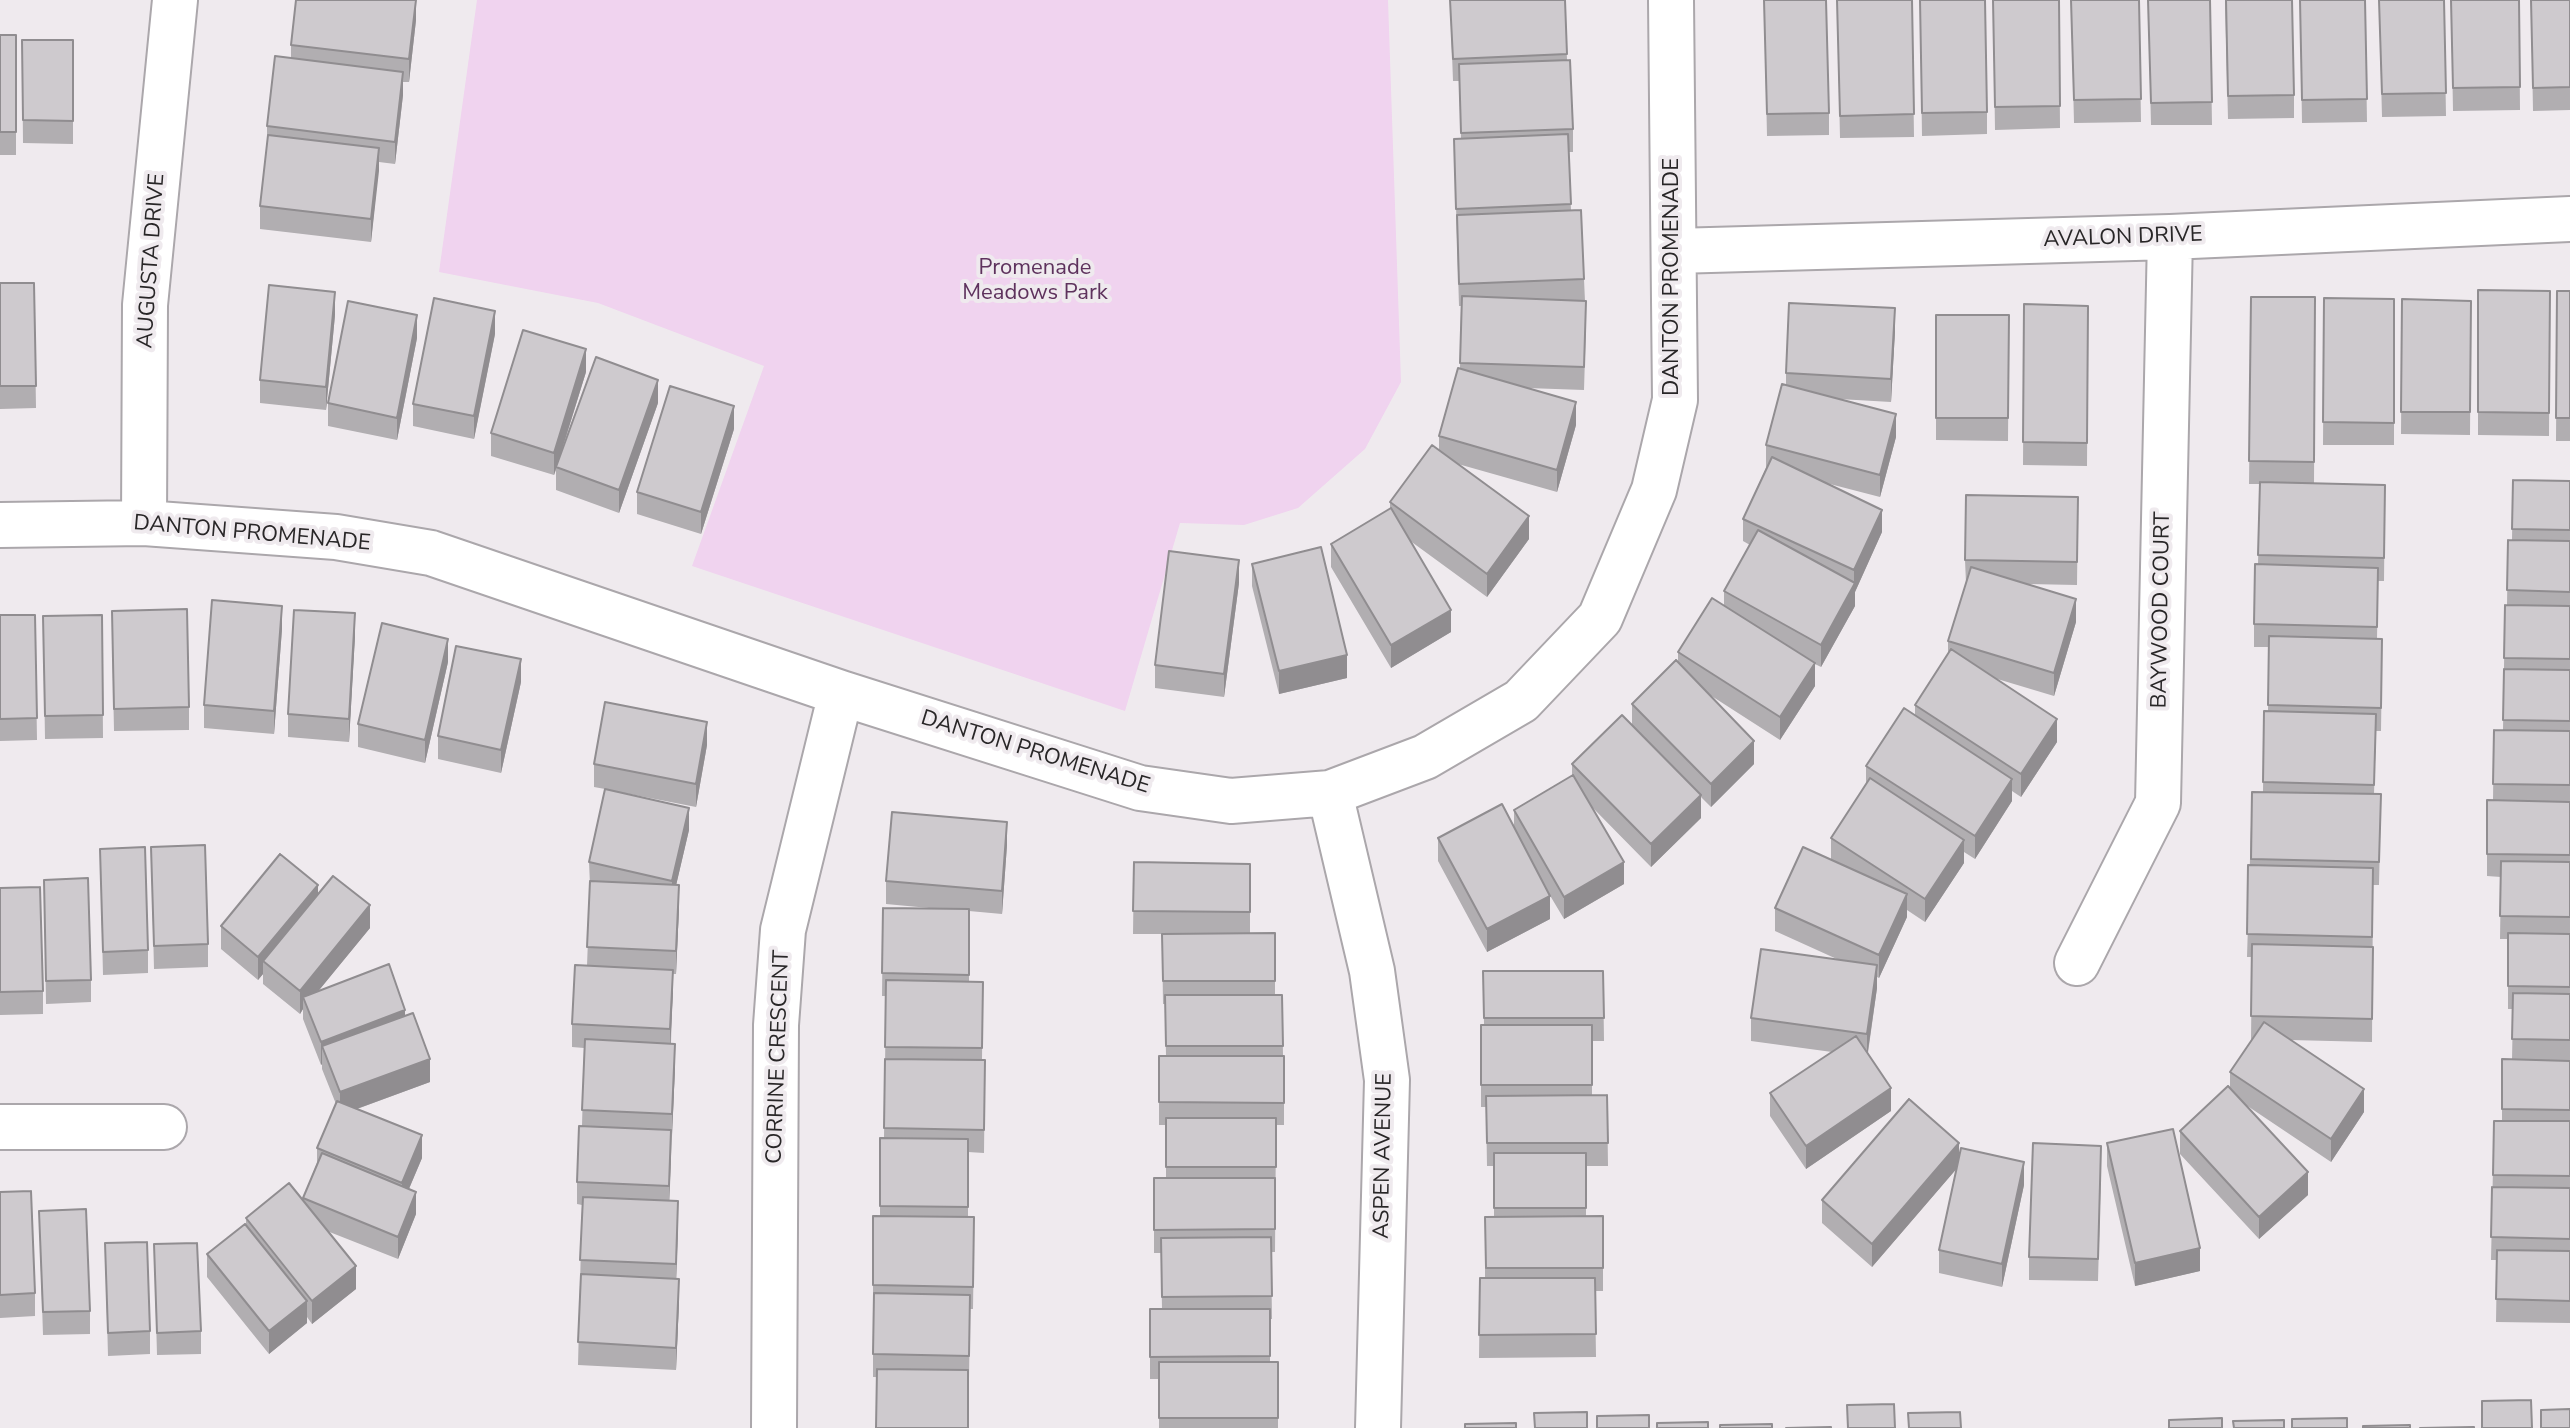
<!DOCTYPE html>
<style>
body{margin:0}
canvas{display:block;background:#efeaee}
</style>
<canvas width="2570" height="1428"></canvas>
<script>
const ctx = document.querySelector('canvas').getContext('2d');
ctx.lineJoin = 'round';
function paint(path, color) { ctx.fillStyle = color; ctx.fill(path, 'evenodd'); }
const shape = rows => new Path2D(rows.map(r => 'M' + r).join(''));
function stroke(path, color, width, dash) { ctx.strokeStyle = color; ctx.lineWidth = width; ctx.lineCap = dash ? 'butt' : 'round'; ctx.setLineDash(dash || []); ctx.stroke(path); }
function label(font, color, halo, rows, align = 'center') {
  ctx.font = font + ' "Nunito Sans",sans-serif'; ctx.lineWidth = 8; ctx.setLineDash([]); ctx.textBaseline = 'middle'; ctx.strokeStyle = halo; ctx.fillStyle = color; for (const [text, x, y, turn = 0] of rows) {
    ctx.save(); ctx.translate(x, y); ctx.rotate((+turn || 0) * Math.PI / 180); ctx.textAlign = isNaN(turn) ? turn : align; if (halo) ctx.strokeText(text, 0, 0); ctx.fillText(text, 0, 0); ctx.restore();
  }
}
paint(shape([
 [477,0,1388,0,1401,382,1365,449,1298,508,1244,525,1180,523,1125,711,692,566,764,366,598,303,439,272]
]), '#f0d3ef');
const minor = shape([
 [1675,251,2170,237,2570,219],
 [144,523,145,305,175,0],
 [0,525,144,523,336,537,431,553,841,693,1140,788,1231,801,1330,793,1425,757,1521,701,1600,618,1654,490,1675,400,1671,0],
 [1330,793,1372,971,1387,1080,1378,1428],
 [2077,963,2158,803,2170,237],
 [0,1127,164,1127],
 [774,1428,776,1025,783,930,841,693]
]);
stroke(minor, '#aba7ab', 48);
stroke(minor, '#fff', 44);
paint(shape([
 [1450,0,1565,0,1567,60,1573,129,1573,152,1569,152,1571,211,1584,279,1586,324,1584,390,1527,388,1576,425,1557,492,1458,464,1529,539,1487,597,1409,540,1451,632,1391,668,1331,567,1331,544,1390,509,1390,502,1439,450,1439,436,1460,369,1461,306,1459,306,1454,139,1461,138,1459,81,1453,81],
 [1764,0,1829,113,1829,135,1767,136],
 [1837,0,1912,0,1914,137,1840,138],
 [1920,0,1987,112,1987,134,1922,136],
 [1993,0,2059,0,2060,128,1995,130],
 [2071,0,2139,0,2141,122,2074,123],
 [2148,0,2210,0,2212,125,2151,125],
 [2225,0,2294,95,2294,118,2228,119],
 [2300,0,2365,0,2367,122,2302,123],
 [2379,0,2444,0,2446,116,2382,117],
 [2451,0,2519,0,2520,110,2453,111],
 [2531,0,2570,0,2570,110,2533,111],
 [416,20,409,82,403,82,403,95,395,164,379,162,371,242,260,229,260,206,267,147,267,126,291,58,291,45],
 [0,35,16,35,16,155,0,155],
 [22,40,73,40,73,144,23,143],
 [0,283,34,283,36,408,0,409],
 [2478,290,2550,291,2549,436,2478,435],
 [2557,291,2570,291,2570,441,2556,441],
 [2251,297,2315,297,2314,483,2385,485,2384,581,2378,581,2377,639,2382,662,2381,731,2376,731,2374,794,2381,794,2379,885,2373,885,2372,1042,2290,1040,2364,1112,2331,1162,2246,1105,2308,1195,2259,1239,2180,1154,2180,1131,2230,1089,2230,1072,2253,1039,2251,1039,2252,957,2247,957,2252,792,2263,792,2264,711,2268,711,2269,647,2254,647,2254,624,2258,564,2260,484,2249,484],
 [2324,298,2394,299,2394,445,2323,445],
 [2402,299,2471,301,2470,435,2401,434],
 [2024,304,2088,306,2087,466,2023,465],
 [335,315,326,410,260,403,260,380],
 [1936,315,2009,315,2008,441,1936,440],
 [1895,331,1891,402,1839,399,1896,437,1880,497,1826,483,1882,532,1855,592,1855,606,1821,667,1815,664,1815,686,1780,740,1710,695,1754,764,1711,807,1701,797,1701,818,1651,867,1591,806,1624,884,1564,919,1542,882,1550,919,1487,952,1438,861,1438,838,1514,828,1514,810,1572,776,1572,764,1632,725,1632,704,1678,662,1678,652,1724,606,1724,591,1750,545,1743,541,1743,519,1766,468,1766,445,1786,385,1786,373],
 [495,334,474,439,413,426,413,404],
 [417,338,397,440,328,426,328,403],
 [586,372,562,450,658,403,619,513,556,490,556,470,554,475,491,456,491,433],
 [734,429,701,534,637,514,637,492],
 [2513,480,2570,481,2570,1323,2496,1322,2497,1260,2491,1260,2494,1121,2502,1121,2502,1059,2512,1060,2513,1009,2508,1009,2508,939,2500,939,2501,877,2487,876,2487,800,2493,800,2494,730,2503,730,2505,605,2507,605,2508,540,2512,540],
 [2078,497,2077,585,2028,584,2076,622,2054,696,1994,678,2057,742,2021,797,2012,791,2012,801,1975,859,1964,852,1964,863,1925,922,1907,910,1907,917,1879,978,1877,977,1877,988,1868,1053,1891,1111,1806,1169,1770,1116,1770,1093,1832,1052,1751,1041,1751,1018,1839,960,1775,931,1775,908,1831,860,1831,838,1866,784,1866,766,1915,715,1915,705,1948,654,1948,641,1966,583,1965,560],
 [1252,564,1347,678,1279,694,1252,586],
 [1239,583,1224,697,1155,688,1155,665],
 [0,615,35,615,37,740,0,741],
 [102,615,103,738,45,739,43,616],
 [282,629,274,734,204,728,204,705],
 [112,633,189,707,189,730,114,731],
 [355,636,349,742,288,737,288,714],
 [448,662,425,763,358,747,358,724],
 [521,682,501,773,438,759,438,736],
 [707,745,696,807,609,790,689,830,676,885,679,908,676,974,673,974,671,1043,675,1066,669,1201,678,1224,676,1278,679,1301,676,1370,578,1365,582,1205,577,1204,577,1182,582,1126,584,1048,572,1047,572,1024,587,966,590,885,589,862,605,789,594,787,594,764],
 [1007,845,1002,914,969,911,969,982,983,982,982,1060,985,1060,984,1153,968,1152,968,1217,974,1240,973,1309,970,1309,969,1379,873,1377,873,1216,880,1216,880,1138,884,1138,886,996,882,996,883,908,940,909,886,904,886,881],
 [151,847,208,944,208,967,154,969],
 [100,849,148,950,148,973,103,975],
 [1134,862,1250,864,1250,933,1275,933,1275,995,1282,995,1283,1056,1284,1056,1284,1125,1276,1125,1275,1252,1271,1252,1272,1319,1270,1319,1270,1362,1278,1362,1278,1428,1159,1428,1159,1379,1150,1379,1150,1309,1162,1309,1161,1253,1154,1253,1154,1178,1166,1178,1166,1125,1159,1125,1159,1056,1166,1056,1165,1004,1163,1004,1162,934,1133,934],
 [44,880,91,980,91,1002,46,1004],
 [0,888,43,991,43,1014,0,1015],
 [318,895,370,928,318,991,405,1015,430,1082,357,1109,422,1158,409,1189,416,1214,398,1259,327,1231,356,1289,312,1324,307,1317,307,1323,269,1354,207,1277,207,1254,246,1224,246,1218,303,1201,303,1198,317,1163,317,1148,336,1104,322,1069,322,1064,321,1065,303,1019,303,1009,300,1014,263,984,263,974,258,980,221,949,221,926],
 [1483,971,1603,971,1604,1041,1592,1041,1592,1095,1607,1095,1608,1166,1586,1166,1586,1216,1603,1216,1603,1291,1595,1291,1596,1357,1479,1358,1480,1278,1485,1278,1485,1217,1494,1217,1494,1166,1487,1166,1486,1107,1481,1107,1481,1025,1484,1025],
 [2107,1143,2200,1271,2135,1286,2107,1166],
 [1959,1159,2024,1185,2002,1287,1939,1273,1939,1250,1957,1168,1872,1267,1822,1223,1822,1200],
 [2101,1169,2098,1281,2029,1280,2029,1257],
 [0,1192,35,1293,35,1316,0,1318],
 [39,1211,90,1311,90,1334,43,1335],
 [105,1243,150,1331,150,1354,108,1356],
 [154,1244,201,1331,201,1354,157,1355]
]), '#b1aeb1');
paint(shape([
 [416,0,416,20,409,82,409,59],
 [403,72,403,95,395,164,395,142],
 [379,148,379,171,371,242,371,219],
 [335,292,335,315,326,410,326,387],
 [1895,308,1895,331,1891,402,1891,379],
 [495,311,495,334,474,439,474,416],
 [417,315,417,338,397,440,397,418],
 [586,349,586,372,554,475,554,453],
 [658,380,658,403,619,513,619,490],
 [1576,402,1576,425,1557,492,1557,470],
 [734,406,734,429,701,534,701,512],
 [1896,414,1896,437,1880,497,1880,475],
 [1882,510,1882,532,1855,592,1855,606,1821,667,1821,645,1854,584,1854,570],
 [1529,516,1529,539,1487,597,1487,574],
 [1239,560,1239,583,1224,697,1224,674],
 [2076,599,2076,622,2054,696,2054,673],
 [282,606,282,629,274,734,274,711],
 [1451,610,1451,632,1391,668,1391,645],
 [355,613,355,636,349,742,349,719],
 [448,639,448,662,425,763,425,740],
 [1347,655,1347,678,1279,694,1279,671],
 [521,659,521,682,501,773,501,750],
 [1815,663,1815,686,1780,740,1780,717],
 [2057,719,2057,742,2021,797,2021,774],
 [707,722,707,745,696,807,696,784],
 [1754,741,1754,764,1711,807,1711,784],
 [2012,779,2012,801,1975,859,1975,836],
 [1701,795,1701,818,1651,867,1651,844],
 [689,808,689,830,672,903,672,881],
 [1007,822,1007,845,1002,914,1002,891],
 [1964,840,1964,863,1925,922,1925,899],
 [1624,862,1624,884,1564,919,1564,897],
 [318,885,318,908,263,961,263,974,258,980,258,957],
 [679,885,679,908,676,974,676,951],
 [1907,894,1907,917,1879,978,1879,955],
 [1550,896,1550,919,1487,952,1487,929],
 [370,905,370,928,307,1005,303,997,303,1009,300,1014,300,991],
 [1877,965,1877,988,1867,1057,1867,1034],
 [673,970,673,993,670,1052,670,1029],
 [405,1010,405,1033,322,1046,322,1064,321,1065,321,1042],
 [675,1044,675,1066,672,1136,672,1114],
 [430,1059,430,1082,340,1115,340,1092],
 [1891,1088,1891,1111,1806,1169,1806,1146],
 [2364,1089,2364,1112,2331,1162,2331,1139],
 [671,1130,671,1153,669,1209,669,1186],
 [422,1135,422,1158,402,1205,402,1183],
 [1959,1143,1959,1166,1872,1267,1872,1244],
 [2024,1162,2024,1185,2002,1287,2002,1264],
 [2308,1172,2308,1195,2259,1239,2259,1217],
 [416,1192,416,1214,398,1259,398,1237],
 [678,1201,678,1224,676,1287,676,1264],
 [2200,1248,2200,1271,2135,1286,2135,1263],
 [356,1266,356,1289,312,1324,312,1301],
 [679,1279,679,1301,676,1370,676,1348],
 [307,1301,307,1323,269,1354,269,1331]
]), '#908d90');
const building = shape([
 [296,0,416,0,409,59,291,45,296,0],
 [1450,0,1565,0,1567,54,1453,59,1450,0],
 [1764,0,1826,0,1829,113,1767,114,1764,0],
 [1837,0,1912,0,1914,114,1840,116,1837,0],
 [1920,0,1985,0,1987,112,1922,113,1920,0],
 [1993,0,2059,0,2060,106,1995,107,1993,0],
 [2071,0,2139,0,2141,99,2074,100,2071,0],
 [2148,0,2210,0,2212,102,2151,103,2148,0],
 [2226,0,2292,0,2294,95,2228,96,2226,0],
 [2300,0,2365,0,2367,99,2302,100,2300,0],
 [2379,0,2444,0,2446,93,2382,94,2379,0],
 [2451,0,2519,0,2520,87,2453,88,2451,0],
 [2531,0,2570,0,2570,87,2533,88,2531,0],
 [0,35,16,35,16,132,0,132,0,35],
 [22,40,73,40,73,121,23,120,22,40],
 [275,56,403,72,395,142,267,126,275,56],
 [1570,60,1573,129,1461,133,1459,64,1570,60],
 [1568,134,1571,204,1456,209,1454,139,1568,134],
 [268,135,379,148,371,219,260,206,268,135],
 [1581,210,1584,279,1459,284,1457,215,1581,210],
 [0,283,34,283,36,386,0,386,0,283],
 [269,285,335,292,326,387,260,380,269,285],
 [2478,290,2550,291,2549,413,2478,412,2478,290],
 [2557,291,2570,291,2570,418,2556,418,2557,291],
 [1462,296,1586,301,1584,367,1460,363,1462,296],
 [2251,297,2315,297,2314,462,2249,461,2251,297],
 [434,298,495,311,474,416,413,404,434,298],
 [2324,298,2394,299,2394,423,2323,422,2324,298],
 [2402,299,2471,301,2470,412,2401,412,2402,299],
 [348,301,417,315,397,418,328,403,348,301],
 [1789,303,1895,308,1891,379,1786,373,1789,303],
 [2024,304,2088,306,2087,443,2023,442,2024,304],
 [1936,315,2009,315,2008,418,1936,418,1936,315],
 [523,330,586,349,554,453,491,433,523,330],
 [596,357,658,380,619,490,556,467,596,357],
 [1458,368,1576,402,1557,470,1439,436,1458,368],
 [1782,384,1896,414,1880,475,1766,445,1782,384],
 [670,386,734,406,701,512,637,492,670,386],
 [1432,445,1529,516,1487,574,1390,502,1432,445],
 [1772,457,1882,510,1854,570,1743,519,1772,457],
 [2513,480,2570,481,2570,530,2512,529,2513,480],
 [2260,482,2385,485,2384,558,2258,555,2260,482],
 [1966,495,2078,497,2077,562,1965,560,1966,495],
 [1391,508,1451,610,1391,645,1331,544,1391,508],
 [1758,530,1855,583,1821,645,1724,591,1758,530],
 [2508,540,2570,541,2570,592,2507,590,2508,540],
 [1321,547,1347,655,1279,671,1252,564,1321,547],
 [1169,551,1239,560,1224,674,1155,665,1169,551],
 [2255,564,2378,568,2377,627,2254,624,2255,564],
 [1971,567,2076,599,2054,673,1948,641,1971,567],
 [1712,598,1815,663,1780,717,1678,652,1712,598],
 [212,600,282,606,274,711,204,705,212,600],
 [2505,605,2570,606,2570,659,2504,658,2505,605],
 [187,609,189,707,114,709,112,611,187,609],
 [294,610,355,613,349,719,288,714,294,610],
 [0,615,35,615,37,718,0,719,0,615],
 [102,615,103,715,45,716,43,616,102,615],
 [382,623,448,639,425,740,358,724,382,623],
 [2269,636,2382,639,2381,708,2268,705,2269,636],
 [456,646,521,659,501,750,438,736,456,646],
 [1951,649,2057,719,2021,774,1915,705,1951,649],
 [1676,660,1754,741,1711,784,1632,704,1676,660],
 [2504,669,2570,670,2570,721,2503,720,2504,669],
 [605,702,707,722,696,784,594,764,605,702],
 [1904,708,2012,779,1975,836,1866,766,1904,708],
 [2264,711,2376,714,2374,785,2263,782,2264,711],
 [1622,715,1701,795,1651,844,1572,764,1622,715],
 [2494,730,2570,731,2570,785,2493,784,2494,730],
 [1573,775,1624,862,1564,897,1514,810,1573,775],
 [1870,778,1964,840,1925,899,1831,838,1870,778],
 [605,789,689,808,672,881,589,862,605,789],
 [2252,792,2381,794,2379,862,2251,859,2252,792],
 [2487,800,2570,802,2570,855,2487,854,2487,800],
 [1502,804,1550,896,1487,929,1438,838,1502,804],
 [892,812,1007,822,1002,891,886,881,892,812],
 [205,845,208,944,154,946,151,847,205,845],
 [145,847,148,950,103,952,100,849,145,847],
 [1803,847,1907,894,1879,955,1775,908,1803,847],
 [280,854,318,885,258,957,221,926,280,854],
 [2501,861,2570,862,2570,917,2500,916,2501,861],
 [1134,862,1250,864,1250,912,1133,911,1134,862],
 [2248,865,2373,868,2372,937,2247,934,2248,865],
 [333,876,370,905,300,991,263,961,333,876],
 [88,878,91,980,46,981,44,880,88,878],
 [590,881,679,885,676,951,587,947,590,881],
 [40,887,43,991,0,992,0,888,40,887],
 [883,908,969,909,969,975,882,973,883,908],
 [1275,933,1275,981,1163,981,1162,934,1275,933],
 [2508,933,2570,934,2570,987,2508,986,2508,933],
 [2252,944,2373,947,2372,1019,2251,1016,2252,944],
 [1761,949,1877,965,1867,1034,1751,1018,1761,949],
 [389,964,405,1010,321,1042,303,997,389,964],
 [575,965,673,970,670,1029,572,1024,575,965],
 [1483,971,1603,971,1604,1018,1484,1018,1483,971],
 [886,980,983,982,982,1048,885,1047,886,980],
 [2513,993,2570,994,2570,1040,2512,1039,2513,993],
 [1165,995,1282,995,1283,1046,1166,1046,1165,995],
 [413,1013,430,1059,340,1092,322,1046,413,1013],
 [2264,1022,2364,1089,2331,1139,2230,1072,2264,1022],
 [1481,1025,1592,1025,1592,1085,1481,1085,1481,1025],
 [1856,1036,1891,1088,1806,1146,1770,1093,1856,1036],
 [585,1039,675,1044,672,1114,582,1110,585,1039],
 [1159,1056,1284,1056,1284,1103,1159,1102,1159,1056],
 [885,1059,985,1060,984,1130,884,1128,885,1059],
 [2502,1059,2570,1061,2570,1110,2502,1109,2502,1059],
 [2228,1086,2308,1172,2259,1217,2180,1131,2228,1086],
 [1607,1095,1608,1143,1487,1143,1486,1096,1607,1095],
 [1909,1099,1959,1143,1872,1244,1822,1200,1909,1099],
 [337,1101,422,1135,402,1183,317,1148,337,1101],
 [1166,1118,1276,1118,1276,1167,1166,1167,1166,1118],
 [2494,1121,2570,1121,2570,1176,2493,1175,2494,1121],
 [579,1126,671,1130,669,1186,577,1182,579,1126],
 [2173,1129,2200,1248,2135,1263,2107,1143,2173,1129],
 [880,1138,968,1139,968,1207,880,1206,880,1138],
 [2033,1143,2101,1146,2098,1259,2029,1257,2033,1143],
 [1961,1148,2024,1162,2002,1264,1939,1250,1961,1148],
 [322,1153,416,1192,398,1237,303,1198,322,1153],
 [1494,1153,1586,1153,1586,1208,1494,1208,1494,1153],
 [1154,1178,1275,1178,1275,1229,1154,1230,1154,1178],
 [289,1183,356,1266,312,1301,246,1218,289,1183],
 [2492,1187,2570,1188,2570,1239,2491,1237,2492,1187],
 [31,1191,35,1293,0,1295,0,1192,31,1191],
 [583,1197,678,1201,676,1264,580,1260,583,1197],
 [86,1209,90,1311,43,1312,39,1211,86,1209],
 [873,1216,974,1217,973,1287,873,1285,873,1216],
 [1603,1216,1603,1268,1486,1268,1485,1217,1603,1216],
 [245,1224,307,1301,269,1331,207,1254,245,1224],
 [1271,1237,1272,1296,1162,1297,1161,1238,1271,1237],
 [147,1242,150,1331,108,1333,105,1243,147,1242],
 [197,1243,201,1331,157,1333,154,1244,197,1243],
 [2497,1250,2570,1251,2570,1301,2496,1299,2497,1250],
 [581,1274,679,1279,676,1348,578,1342,581,1274],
 [1480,1278,1595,1278,1596,1334,1479,1335,1480,1278],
 [874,1293,970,1295,969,1356,873,1354,874,1293],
 [1150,1309,1270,1309,1270,1356,1150,1357,1150,1309],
 [1159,1362,1278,1362,1278,1418,1159,1418,1159,1362],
 [877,1369,968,1370,968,1428,876,1428,877,1369],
 [2531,1400,2532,1428,2482,1428,2482,1401,2531,1400],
 [1894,1404,1895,1428,1848,1428,1847,1405,1894,1404],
 [2570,1409,2570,1428,2541,1428,2541,1410,2570,1409],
 [1587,1412,1587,1428,1535,1428,1534,1413,1587,1412],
 [1960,1412,1961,1428,1909,1428,1908,1413,1960,1412],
 [1649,1415,1649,1428,1597,1428,1597,1416,1649,1415],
 [2222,1418,2222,1428,2169,1428,2169,1420,2222,1418],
 [2347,1418,2347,1428,2292,1428,2292,1419,2347,1418],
 [2284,1420,2284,1428,2234,1428,2233,1421,2284,1420],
 [1708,1422,1708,1428,1657,1428,1657,1423,1708,1422],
 [1516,1423,1516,1428,1465,1428,1465,1424,1516,1423],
 [1772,1424,1772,1428,1720,1428,1720,1425,1772,1424],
 [2410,1425,2410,1428,2363,1428,2363,1426,2410,1425],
 [1831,1427,1831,1428,1786,1428,1831,1427],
 [2474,1427,2474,1428,2420,1428,2474,1427]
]);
paint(building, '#cecace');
stroke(building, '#908d90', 2);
label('22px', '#282627', '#efeaee', [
 ["AVALON DRIVE",2123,238,-2],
 ["AUGUSTA DRIVE",152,261,-86],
 ["DANTON PROMENADE",1673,277,-90],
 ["DANTON PROMENADE",252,534,5],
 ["BAYWOOD COURT",2162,610,-89],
 ["DANTON PROMENADE",1035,753,17],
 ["CORRINE CRESCENT",779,1057,-88],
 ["ASPEN AVENUE",1384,1156,-89]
]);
label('22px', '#5e325d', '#efeaee', [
 ["Promenade",1035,269],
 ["Meadows Park",1035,294]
]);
</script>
